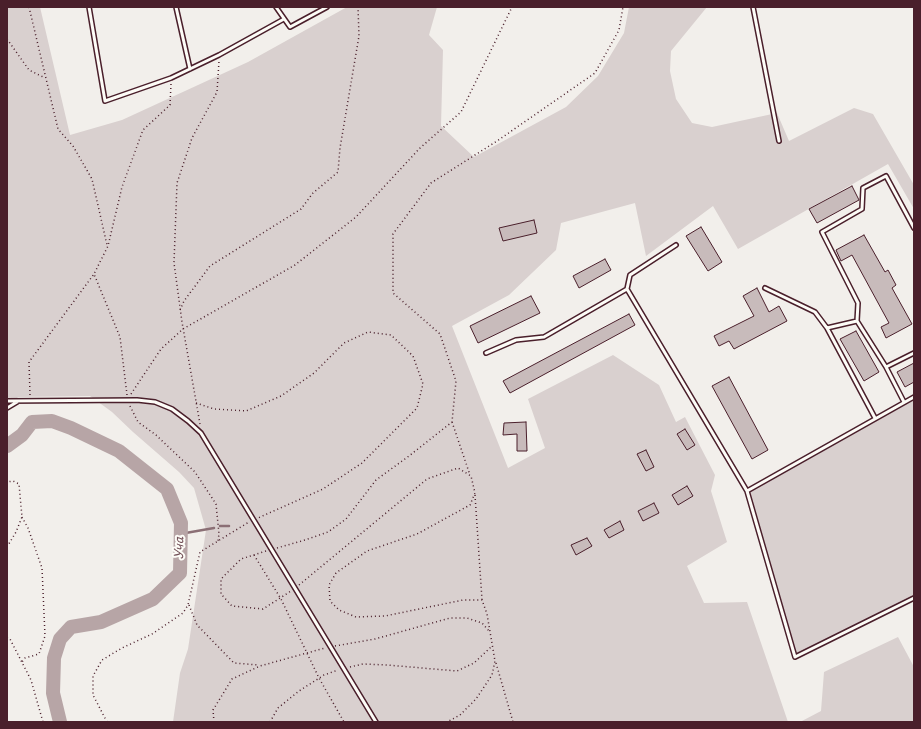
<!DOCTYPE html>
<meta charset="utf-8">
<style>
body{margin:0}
#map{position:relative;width:921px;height:729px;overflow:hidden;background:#f2efeb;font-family:"Playpen Sans",sans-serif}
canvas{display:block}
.frame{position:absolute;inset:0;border:8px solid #4a1f2b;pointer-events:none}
</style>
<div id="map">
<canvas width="921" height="729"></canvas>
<div class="frame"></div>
</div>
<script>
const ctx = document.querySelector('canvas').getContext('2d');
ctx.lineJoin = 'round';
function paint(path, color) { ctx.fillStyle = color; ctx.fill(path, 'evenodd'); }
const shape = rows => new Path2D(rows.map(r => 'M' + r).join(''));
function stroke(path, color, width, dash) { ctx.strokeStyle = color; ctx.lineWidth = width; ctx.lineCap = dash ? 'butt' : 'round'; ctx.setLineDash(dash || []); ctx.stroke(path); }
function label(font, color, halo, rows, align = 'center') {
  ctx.font = font + ' "Playpen Sans",sans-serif'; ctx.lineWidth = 4; ctx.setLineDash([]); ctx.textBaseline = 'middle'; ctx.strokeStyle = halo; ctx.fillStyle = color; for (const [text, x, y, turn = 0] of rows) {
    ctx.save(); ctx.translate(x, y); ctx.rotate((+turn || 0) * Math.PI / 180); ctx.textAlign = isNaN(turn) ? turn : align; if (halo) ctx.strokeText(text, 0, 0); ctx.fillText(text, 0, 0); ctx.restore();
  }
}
paint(shape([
 [7,7,40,7,70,135,122,120,248,62,347,7,437,7,429,35,443,50,441,126,474,157,566,107,598,76,624,33,629,7,707,7,671,51,670,71,676,99,692,123,712,127,777,113,789,141,854,108,873,114,914,185,914,209,888,164,738,249,713,206,646,256,635,203,561,223,556,250,509,295,452,326,508,468,545,448,528,399,613,355,659,385,676,422,685,417,715,475,711,491,727,542,687,566,704,603,747,602,788,722,173,722,180,673,188,649,206,530,194,488,179,472,133,432,112,412,90,396,18,397,7,410],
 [914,399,914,599,795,657,747,491],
 [898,637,914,667,914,722,800,722,821,711,824,672]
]), '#d9d0cf');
stroke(shape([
 [220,526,229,526],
 [180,534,214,528]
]), '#8b6f75', 2.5);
stroke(shape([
 [7,446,22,435,32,422,52,421,71,428,119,451,167,489,181,523,180,573,153,599,101,622,71,627,60,639,54,658,53,693,60,722]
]), '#b7a5a6', 14);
const building = shape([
 [852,186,859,200,817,223,809,209,852,186],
 [534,220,537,233,503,241,499,228,534,220],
 [701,227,722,262,708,271,686,236,701,227],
 [864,235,885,272,888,270,896,285,892,288,912,324,886,338,881,327,889,323,852,255,841,261,836,250,864,235],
 [605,259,611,270,579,288,573,276,605,259],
 [757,288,769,312,779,306,787,321,734,349,729,341,719,346,714,336,754,316,743,296,757,288],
 [531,296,540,313,478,343,470,326,531,296],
 [629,314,635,325,510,393,503,381,629,314],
 [856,331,879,372,864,381,840,339,856,331],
 [914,363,914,382,905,387,897,372,914,363],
 [729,377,768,450,752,459,712,386,729,377],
 [526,422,527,451,517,451,517,434,503,435,504,423,526,422],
 [685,429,695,445,687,450,677,434,685,429],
 [646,450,654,467,646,471,637,454,646,450],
 [687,486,693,496,678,505,672,495,687,486],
 [654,503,659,513,643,521,638,511,654,503],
 [620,521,624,530,609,538,604,530,620,521],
 [587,538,592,546,576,555,571,545,587,538]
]);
paint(building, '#c8bbbb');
stroke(building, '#4a1f2b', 1);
const service = shape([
 [89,7,105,101,171,78,219,55,284,19],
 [176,7,190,69],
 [276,7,290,27,327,7],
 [753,7,779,141],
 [765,288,815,312,827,328,857,321,858,303,822,232,862,209,863,188,886,176,914,228],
 [627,289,630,275,676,245],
 [857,321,886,367,904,402],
 [827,328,875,418],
 [486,353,516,340,544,337,627,289,747,491],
 [886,367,914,353],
 [914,397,747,491,795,657,914,598],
 [7,401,137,400,155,402,172,409,188,421,201,433,376,722],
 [7,408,17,402]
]);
stroke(service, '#4a1f2b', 6);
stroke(shape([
 [29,7,58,129,73,146,92,179,107,245],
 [7,39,29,70,45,78],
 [180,310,184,301,210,266,301,209,313,193,338,172,340,148,359,36,358,7],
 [131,394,161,349,183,329,295,265,356,217,420,148,461,112,512,7],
 [30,395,29,362,94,274],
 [127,395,120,337,94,274,108,246,122,187,143,130,170,105,171,84],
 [196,403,214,409,246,411,281,396,314,373,344,343,368,332,391,335,413,356,423,384,417,408,362,463,323,489,258,518],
 [130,406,138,422,156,435,195,472,216,504,219,534,218,541],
 [452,422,470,475],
 [200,424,182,322,174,263,177,183,192,138,217,92,219,61],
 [475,495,482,600],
 [22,517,28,528,42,568,45,636,39,654,25,658,22,662],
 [7,547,16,532,22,517,19,484,13,481,7,482,7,485],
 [277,548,305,540,328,532,346,519,376,480,409,456,452,422,456,381,440,334,393,293,393,234,431,183,497,141,595,73,619,30,623,7],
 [266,551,241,559,221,579,221,594,232,606,263,609,291,591],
 [254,555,281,599,319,678,344,722],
 [299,585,427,479,458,468,471,476,475,493,470,505,417,534,367,551,336,573,329,585,330,601,339,610,356,617,385,616,463,600,482,600,487,614,495,661,492,675,476,699,460,715,447,722],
 [189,605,197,625,234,663,258,665],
 [7,637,10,639,31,680,43,722],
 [335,646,375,639,450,618,467,618,482,623,489,631],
 [496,663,513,722],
 [350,667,363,664,387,665,457,671,474,663,492,646],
 [107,722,93,695,93,676,102,660,122,648,152,634,183,613,188,605,200,552,249,522],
 [214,722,213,710,232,679,260,666,325,648],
 [270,722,278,708,299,691,324,675,338,670],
 [319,722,325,722]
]), '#4a1f2b', 1.5, [1, 3]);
stroke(service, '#fdfcf7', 3);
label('italic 12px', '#704e56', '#fdfcf7', [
 ["Уча",180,548,-89]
]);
</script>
